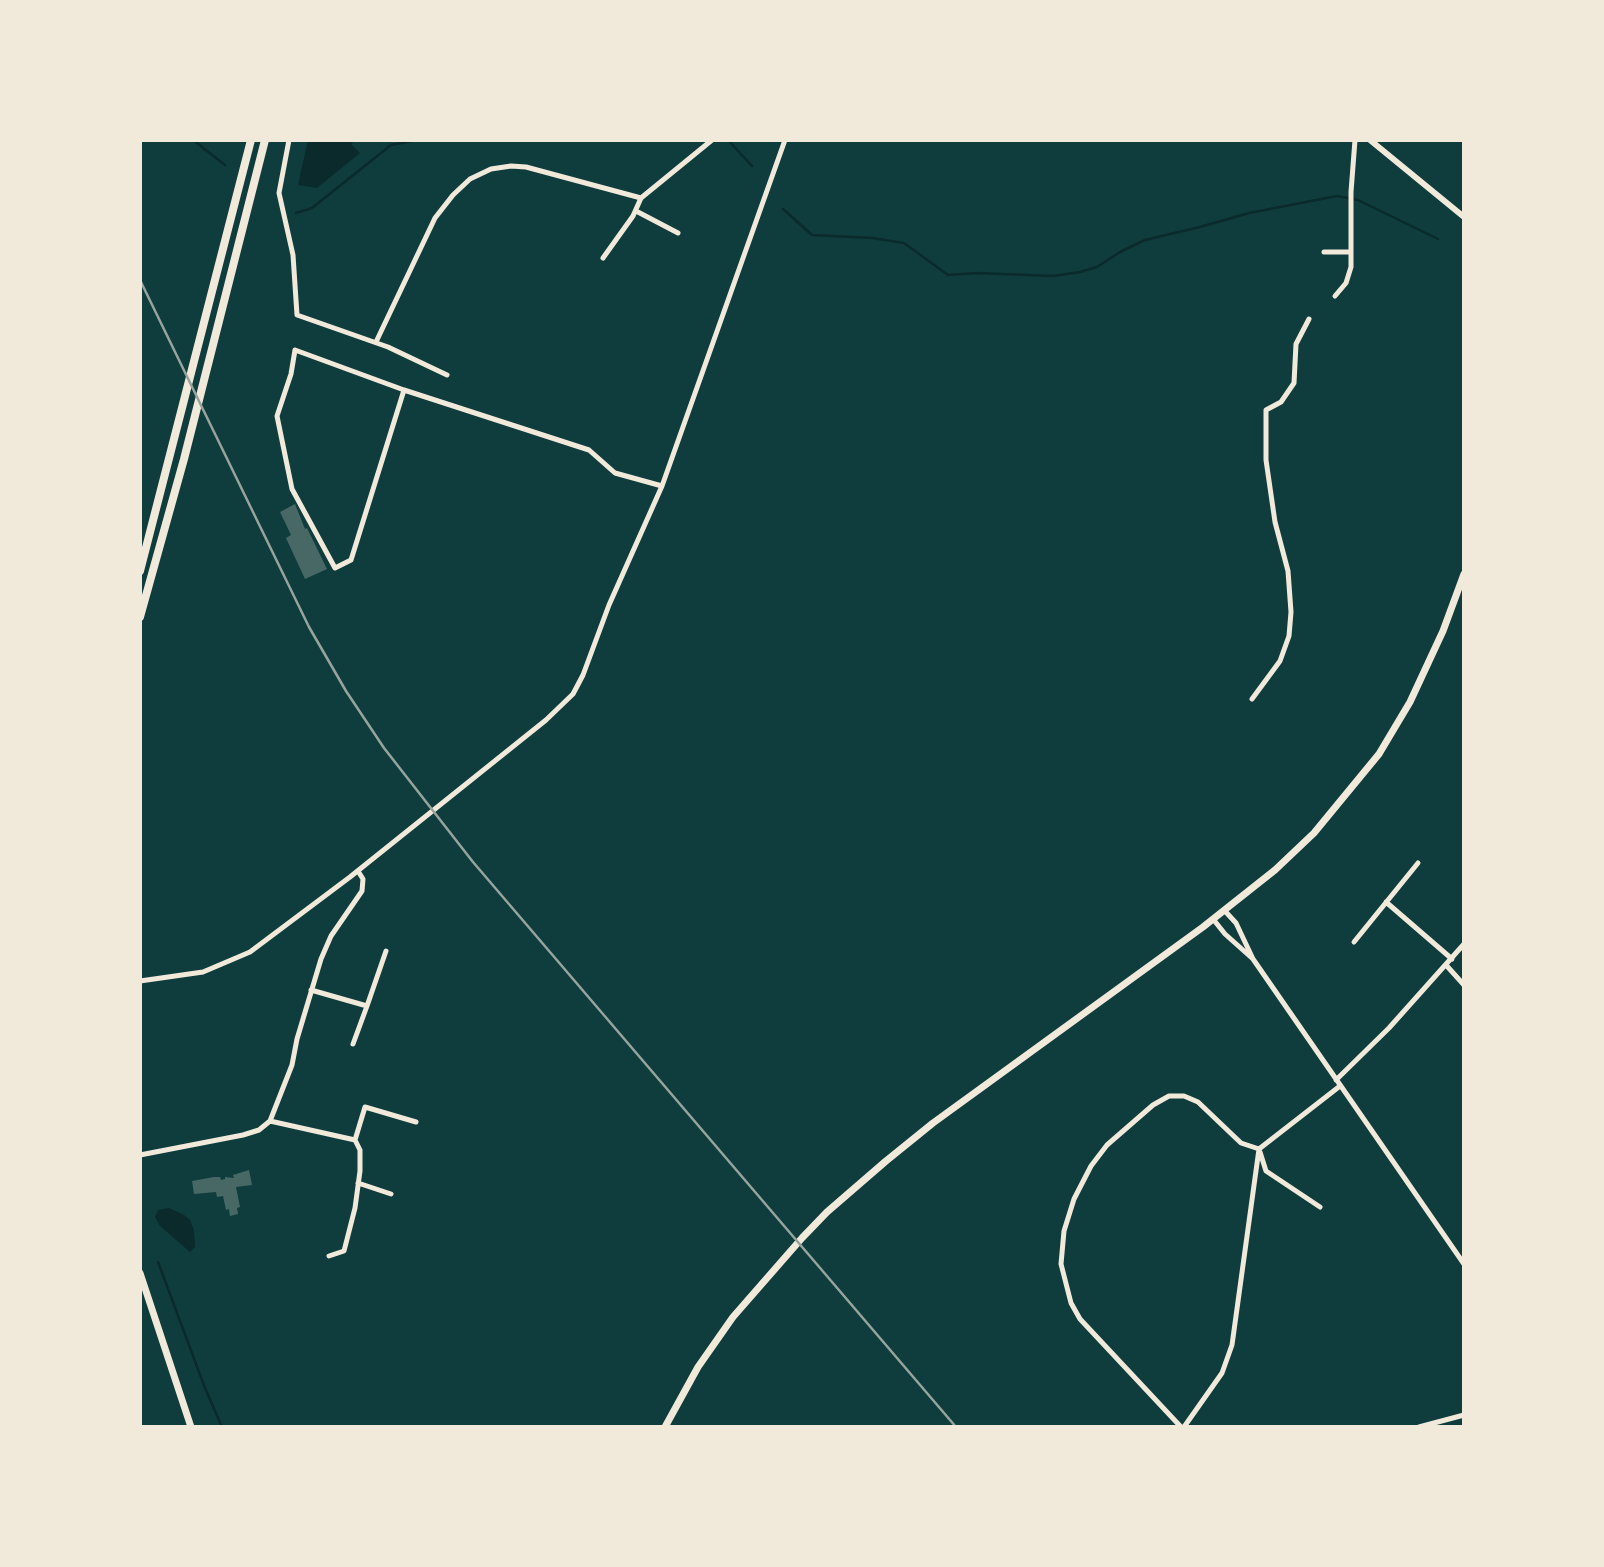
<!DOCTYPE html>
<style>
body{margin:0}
#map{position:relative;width:1604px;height:1567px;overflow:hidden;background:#0f3d3e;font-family:Roboto,sans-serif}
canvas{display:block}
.frame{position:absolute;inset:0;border:142px solid #f1e9da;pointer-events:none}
</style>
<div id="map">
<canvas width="1604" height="1567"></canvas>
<div class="frame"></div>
</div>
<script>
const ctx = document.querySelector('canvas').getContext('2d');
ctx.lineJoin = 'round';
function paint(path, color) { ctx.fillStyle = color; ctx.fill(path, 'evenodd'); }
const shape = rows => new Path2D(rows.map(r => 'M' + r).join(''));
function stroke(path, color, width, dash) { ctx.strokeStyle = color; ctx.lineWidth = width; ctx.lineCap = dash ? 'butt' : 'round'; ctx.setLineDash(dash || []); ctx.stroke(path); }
paint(shape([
 [308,140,353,140,352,145,360,153,317,188,298,185],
 [169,1208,184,1215,190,1220,194,1230,195,1247,190,1252,160,1226,155,1217,158,1210]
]), '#0a2a2b');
stroke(shape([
 [193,140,225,165],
 [728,140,752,166],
 [783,209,812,235,872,238,904,243,948,275,977,273,1053,276,1080,272,1097,267,1120,252,1145,240,1200,227,1249,213,1337,196,1358,200,1438,239],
 [296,213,312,208,391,145,417,140],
 [158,1262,205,1388,222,1427]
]), '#0a2a2b', 2.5);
paint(shape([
 [295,504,305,529,307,528,327,569,305,579,286,538,291,535,280,512],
 [249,1170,252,1185,236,1187,240,1207,237,1208,238,1214,230,1216,229,1209,226,1210,223,1196,217,1197,216,1192,194,1194,192,1181,214,1177,220,1177,221,1180,225,1179,225,1177,234,1178,233,1175]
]), '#486865');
stroke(shape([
 [289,140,279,193,293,255,297,315,388,347,447,375],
 [636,211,678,233],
 [1324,252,1351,252],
 [603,258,633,216,641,198],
 [1335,296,1346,283,1351,267,1351,192,1355,140],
 [376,342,435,218,453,195,470,179,491,169,511,166,526,167,641,198,712,140],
 [404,390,351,560,335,568,292,489,277,416,291,374,295,350,404,390,589,450,615,473,662,486],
 [1252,699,1280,661,1289,636,1291,612,1288,571,1275,522,1266,460,1266,410,1281,402,1294,383,1296,344,1309,319],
 [1386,902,1452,959],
 [1213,919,1225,934,1253,959,1236,923,1224,910],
 [1354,942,1418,863],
 [1253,959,1464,1264],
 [1446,965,1464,985],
 [140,981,203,972,250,952,350,877,546,720,573,694,583,675,609,605,662,486,785,140],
 [311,990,367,1006,353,1044],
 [367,1006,386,951],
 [1336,1080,1389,1028,1464,944],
 [270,1121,292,1065,297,1039,321,959,331,936,362,891,363,879,358,871],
 [1260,1152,1266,1171,1320,1207],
 [140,1155,243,1135,259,1130,270,1121,355,1140,365,1107,416,1122],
 [358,1183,391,1194],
 [329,1256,344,1251,355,1208,360,1171,360,1150,355,1140],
 [1181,1427,1080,1319,1071,1303,1061,1264,1064,1231,1074,1199,1091,1166,1107,1145,1153,1105,1169,1096,1184,1096,1198,1102,1241,1143,1259,1149,1340,1086],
 [1184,1427,1222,1373,1232,1345,1259,1149],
 [1419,1427,1464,1415]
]), '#f1e9da', 5);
stroke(shape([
 [1370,140,1464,217]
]), '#f1e9da', 6);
stroke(shape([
 [140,1273,191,1427],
 [665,1427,698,1367,733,1317,802,1238,827,1212,886,1161,933,1123,1203,927,1275,870,1314,833,1379,754,1410,702,1443,631,1464,574]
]), '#f1e9da', 7);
stroke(shape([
 [140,571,251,140],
 [140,617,184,459,265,140]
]), '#f1e9da', 8);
stroke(shape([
 [140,280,309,627,346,691,384,748,473,862,956,1427]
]), '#97a49c', 2.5);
</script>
